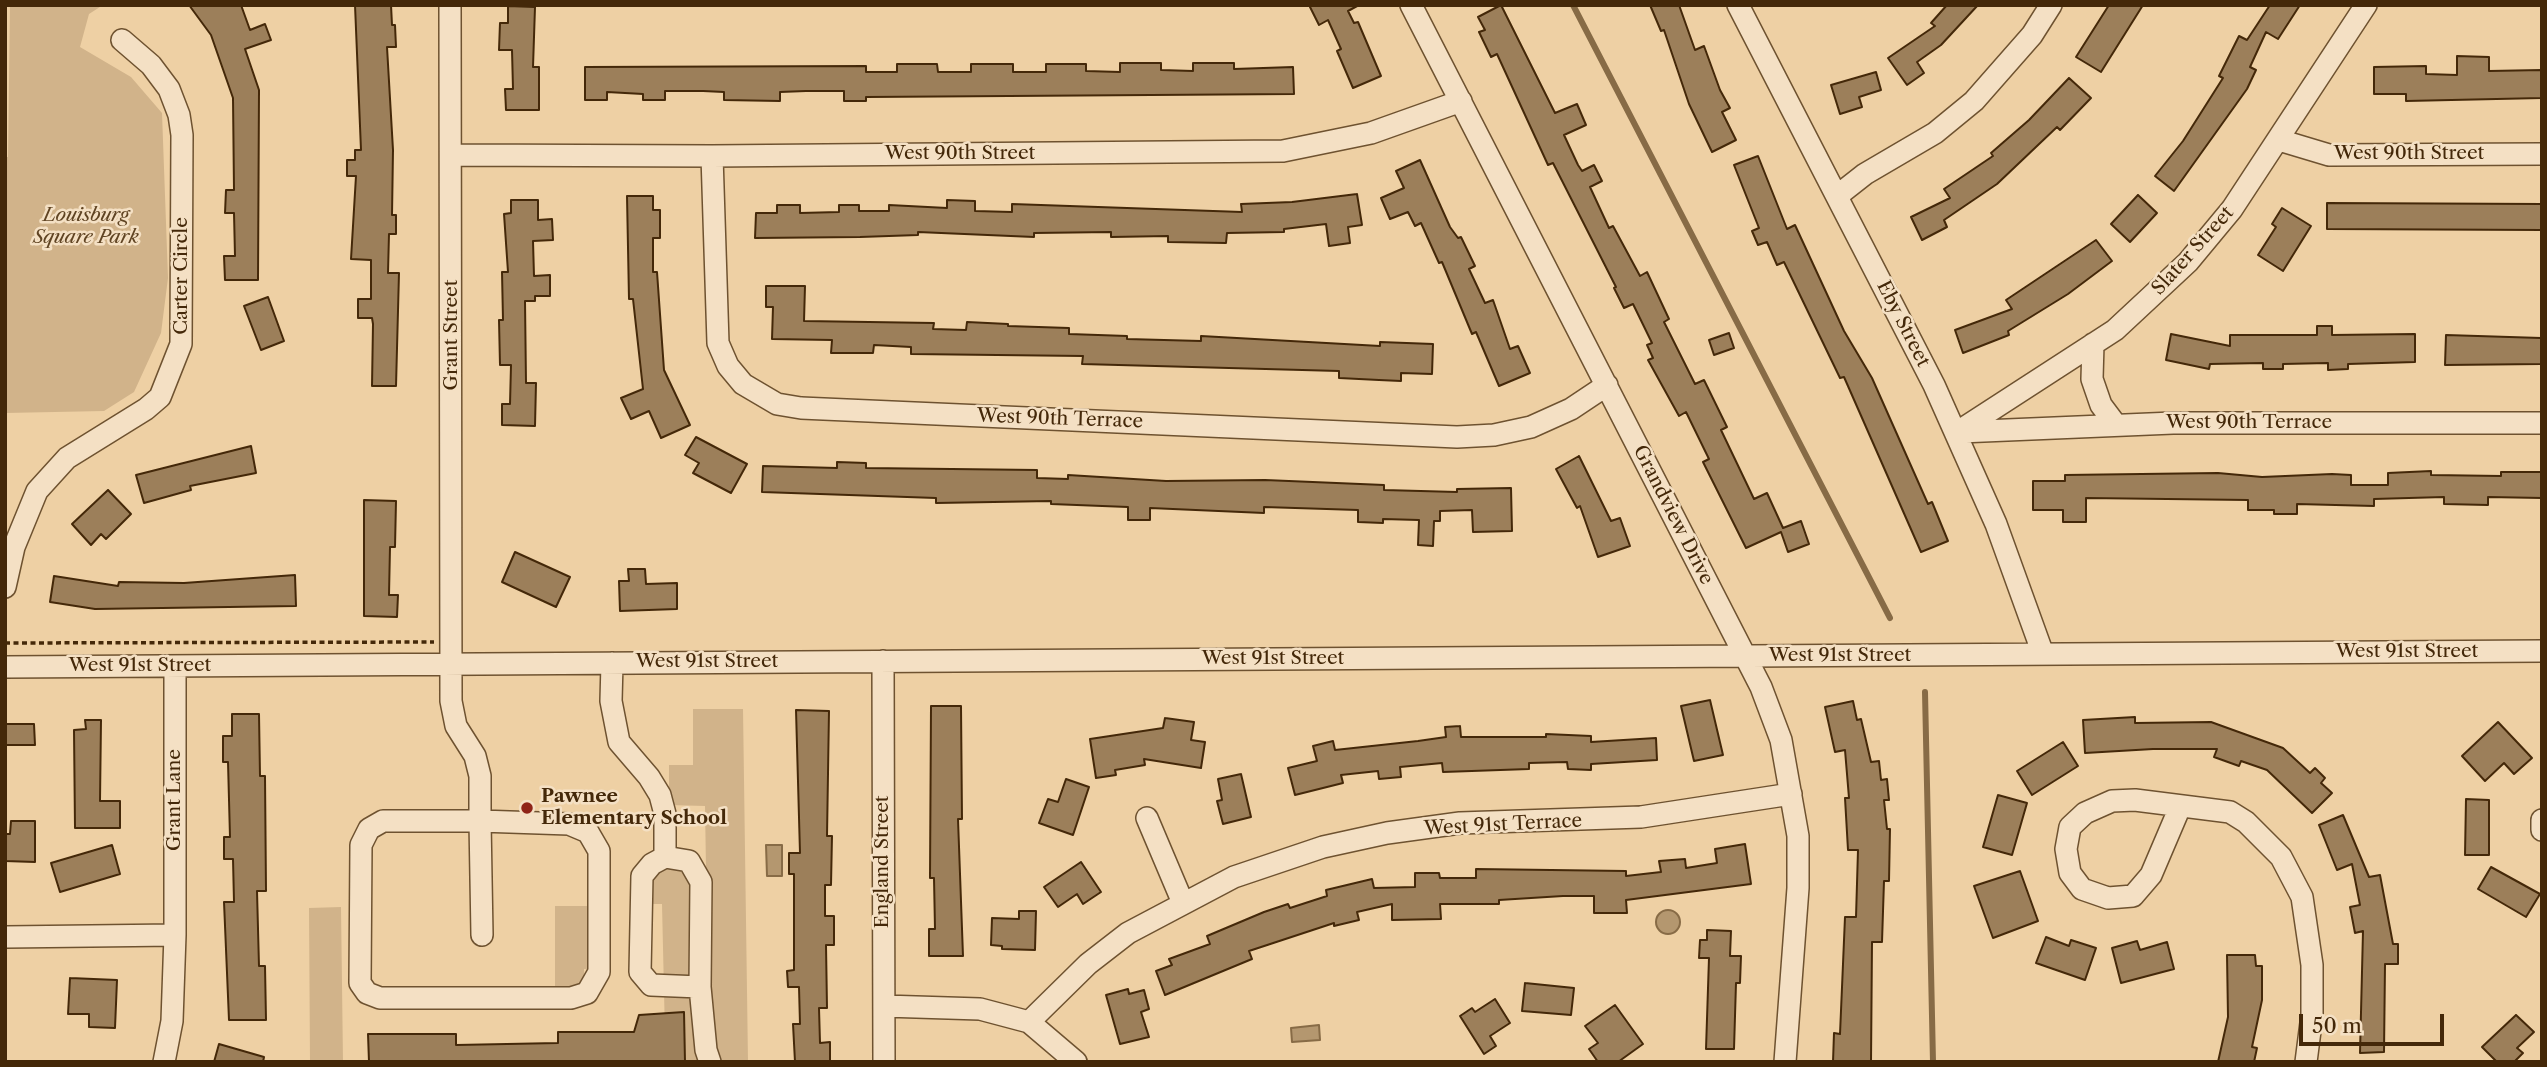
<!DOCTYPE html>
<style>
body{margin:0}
#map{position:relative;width:2547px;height:1067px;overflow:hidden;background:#eed0a4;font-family:"Libre Caslon Text",serif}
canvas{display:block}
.frame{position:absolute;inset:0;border:7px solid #442809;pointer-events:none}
.scale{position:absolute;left:2299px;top:1014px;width:145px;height:32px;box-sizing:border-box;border:4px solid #442809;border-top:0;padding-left:9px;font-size:21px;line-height:24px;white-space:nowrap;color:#442809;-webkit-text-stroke:5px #f4e0c4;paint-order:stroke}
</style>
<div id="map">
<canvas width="2547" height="1067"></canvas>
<div class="frame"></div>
<div class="scale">50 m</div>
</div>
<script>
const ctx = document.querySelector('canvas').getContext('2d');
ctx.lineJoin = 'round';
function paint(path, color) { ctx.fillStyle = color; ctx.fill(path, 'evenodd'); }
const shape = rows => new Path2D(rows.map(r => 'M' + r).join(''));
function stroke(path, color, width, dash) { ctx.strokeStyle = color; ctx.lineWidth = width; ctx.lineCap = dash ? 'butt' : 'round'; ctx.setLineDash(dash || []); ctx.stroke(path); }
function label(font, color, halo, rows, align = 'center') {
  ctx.font = font + ' "Libre Caslon Text",serif'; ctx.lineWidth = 5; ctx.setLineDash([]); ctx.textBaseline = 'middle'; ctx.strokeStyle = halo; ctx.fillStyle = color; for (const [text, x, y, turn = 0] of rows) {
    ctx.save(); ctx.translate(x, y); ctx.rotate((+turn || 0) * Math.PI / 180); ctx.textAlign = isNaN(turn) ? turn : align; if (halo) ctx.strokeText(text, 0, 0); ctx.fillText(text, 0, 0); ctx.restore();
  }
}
paint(shape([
 [10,5,103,5,89,14,80,47,131,77,162,113,168,278,161,333,134,392,104,411,5,413,5,157,8,157],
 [693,709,743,709,748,1062,659,1062,665,1035,662,904,648,904,647,873,661,873,661,869,706,869,705,806,669,805,669,765,693,765],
 [555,906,588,906,589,969,584,969,584,989,555,989],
 [341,907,343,1062,310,1062,309,908]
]), '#d1b38a');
const water = shape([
 [766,845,782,845,782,876,767,876,766,845],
 '1656 922a12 12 0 1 1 24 0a12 12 0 1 1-24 0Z',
 [1319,1025,1320,1040,1292,1042,1291,1028,1319,1025]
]);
paint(water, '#b4976f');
stroke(water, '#876b46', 2);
stroke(shape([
 [1573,5,1890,618],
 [1925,692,1933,1062]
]), '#876b46', 6);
const building = shape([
 [189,5,241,5,250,30,265,24,271,40,245,49,259,90,258,280,225,280,224,256,235,256,234,213,225,213,226,190,234,190,233,98,211,35,189,5],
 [355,5,391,5,392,25,395,25,396,47,387,47,393,150,392,215,396,215,396,234,389,234,388,273,399,273,396,386,372,386,373,324,372,318,358,318,358,299,371,299,371,260,351,259,356,176,347,176,347,160,355,160,355,150,361,150,355,5],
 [1309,5,1359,5,1348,11,1354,23,1358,22,1381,76,1353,88,1337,51,1341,49,1328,20,1319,25,1309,5],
 [1501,5,1555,113,1577,104,1586,125,1564,135,1578,165,1582,171,1594,165,1602,181,1590,187,1609,228,1613,226,1640,276,1647,272,1669,319,1664,322,1695,384,1704,380,1727,427,1721,430,1754,499,1767,493,1783,528,1801,521,1809,544,1788,552,1781,532,1746,548,1703,462,1709,459,1686,412,1679,416,1648,360,1653,358,1647,345,1652,343,1633,304,1624,308,1614,288,1616,287,1553,163,1548,165,1497,54,1491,57,1479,32,1485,30,1478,17,1501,5],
 [1650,5,1679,5,1695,50,1704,46,1720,90,1730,108,1722,112,1736,140,1712,152,1689,104,1664,30,1661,31,1650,5],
 [1947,5,1978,5,1941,45,1917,62,1924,73,1907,85,1888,58,1935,26,1931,23,1947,5],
 [2109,5,2143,5,2101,72,2076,57,2109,5],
 [2270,5,2300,5,2278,39,2266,32,2250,67,2256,70,2247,89,2174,191,2155,176,2183,141,2223,78,2219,76,2239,36,2247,40,2270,5],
 [508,6,535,7,533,67,539,67,539,110,506,110,505,89,513,89,512,50,499,50,500,23,508,23,508,6],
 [2457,56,2489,57,2489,71,2542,70,2542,98,2406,101,2406,94,2374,94,2374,67,2426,66,2426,74,2457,75,2457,56],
 [1120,63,1161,63,1161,70,1193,71,1193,63,1234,63,1234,69,1293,67,1294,94,866,97,866,101,844,101,844,91,806,91,780,92,780,101,724,100,724,92,703,91,665,91,665,100,643,100,643,94,607,92,607,100,585,100,585,67,866,66,866,72,897,72,897,64,937,64,938,72,971,72,971,64,1013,64,1013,72,1046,72,1046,64,1086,64,1086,71,1120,72,1120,63],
 [1876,72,1881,90,1859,97,1862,107,1840,114,1831,85,1876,72],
 [2069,78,2091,98,2060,130,2057,127,1997,184,1944,220,1947,227,1922,240,1911,217,1950,198,1944,189,1993,156,1991,153,2029,120,2069,78],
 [1758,156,1787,229,1795,225,1844,331,1872,378,1928,504,1932,502,1948,541,1921,552,1844,377,1840,378,1784,262,1777,265,1767,242,1758,245,1752,231,1759,228,1734,165,1758,156],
 [1420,160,1450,227,1458,238,1461,237,1475,266,1469,269,1485,303,1493,300,1510,349,1518,346,1530,373,1499,386,1476,332,1472,334,1442,262,1439,263,1421,223,1415,226,1408,212,1390,219,1381,198,1404,188,1396,171,1420,160],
 [1357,194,1362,225,1348,227,1350,243,1329,246,1326,224,1284,229,1284,232,1227,233,1226,243,1168,242,1168,236,1111,237,1111,232,1034,233,1034,237,918,232,918,235,860,237,755,238,756,213,777,213,777,205,800,205,800,213,839,212,839,205,859,205,859,211,889,211,889,205,947,208,947,200,975,201,975,211,1012,212,1012,204,1242,212,1241,204,1292,202,1357,194],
 [2138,195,2157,213,2130,242,2111,224,2138,195],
 [627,196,653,196,653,210,660,210,660,238,653,238,653,272,657,272,664,370,690,425,661,438,649,411,631,419,621,398,643,389,633,299,629,299,627,196],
 [511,200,538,200,538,220,552,219,553,240,533,241,534,276,550,275,550,296,535,296,535,301,525,301,526,383,536,383,535,426,502,425,502,404,510,404,511,365,500,365,499,320,503,320,502,272,508,272,504,214,511,213,511,200],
 [2327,203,2542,204,2542,230,2327,229,2327,203],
 [2282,208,2311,226,2283,271,2258,255,2276,227,2272,224,2282,208],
 [2096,240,2112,261,2068,294,2008,331,2009,335,1963,353,1955,330,2012,309,2006,300,2096,240],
 [766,286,805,286,804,321,934,323,933,329,966,330,967,322,1008,324,1008,326,1069,328,1069,334,1127,336,1127,339,1201,341,1201,336,1380,346,1380,342,1433,344,1432,374,1401,373,1401,381,1379,380,1339,378,1339,371,1082,364,1083,356,911,354,911,347,874,345,873,353,831,353,832,340,772,339,773,307,766,307,766,286],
 [268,297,284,341,261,350,244,306,268,297],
 [2317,326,2332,326,2332,335,2415,334,2415,362,2348,364,2348,369,2328,370,2328,363,2283,364,2283,369,2263,369,2263,363,2210,364,2209,369,2166,360,2171,334,2230,346,2230,335,2317,335,2317,326],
 [1729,333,1734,348,1714,355,1709,340,1729,333],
 [2446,335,2541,338,2541,364,2445,365,2446,335],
 [696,437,747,464,731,493,693,473,699,463,685,455,696,437],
 [251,446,256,473,190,486,191,490,144,503,136,475,251,446],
 [1579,456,1611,521,1620,518,1630,546,1598,557,1580,506,1577,508,1556,469,1579,456],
 [837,462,866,463,866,468,1037,470,1037,478,1068,479,1068,475,1166,481,1265,480,1384,485,1384,490,1457,492,1457,489,1511,488,1512,531,1473,532,1472,510,1440,511,1440,521,1434,521,1433,546,1418,545,1419,520,1383,519,1383,523,1358,522,1358,510,1264,507,1264,513,1150,508,1150,520,1128,520,1128,507,1051,504,1051,501,936,503,936,498,762,492,763,466,837,468,837,462],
 [2431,471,2431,475,2501,476,2501,472,2542,472,2542,498,2488,497,2488,505,2444,504,2444,497,2374,499,2374,506,2297,504,2297,514,2274,514,2274,510,2248,510,2248,500,2086,498,2086,522,2063,522,2063,510,2033,510,2033,481,2065,481,2065,475,2218,473,2262,477,2332,474,2351,475,2351,485,2388,485,2388,473,2431,471],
 [108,490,131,514,106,539,101,534,91,545,72,524,108,490],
 [364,500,396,501,395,547,390,547,389,595,398,595,397,617,364,616,364,500],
 [515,552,570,577,556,607,502,582,515,552],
 [628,569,645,569,646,584,677,583,677,609,620,611,619,581,629,581,628,569],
 [295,575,296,606,95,609,50,602,54,576,118,586,119,582,184,583,295,575],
 [1710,700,1723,755,1694,761,1681,706,1710,700],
 [1853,701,1857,720,1861,719,1871,762,1879,761,1881,780,1887,779,1889,800,1884,800,1887,829,1890,829,1889,881,1884,881,1882,942,1872,942,1871,1062,1833,1062,1834,1033,1840,1034,1845,917,1856,917,1858,850,1848,850,1845,798,1849,798,1845,750,1835,752,1825,707,1853,701],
 [931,706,961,706,962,819,958,819,963,956,929,956,929,929,935,929,934,878,930,878,931,706],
 [796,710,829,711,827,836,832,836,831,885,825,885,825,916,834,916,834,945,826,945,827,1008,819,1008,820,1043,830,1042,830,1062,795,1062,793,1024,800,1024,799,987,788,987,787,971,794,970,794,874,789,874,789,853,800,853,796,710],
 [232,714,259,714,260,776,265,776,266,891,257,891,259,966,265,966,266,1020,229,1020,224,902,234,902,233,859,224,859,224,837,230,837,228,762,223,762,223,736,232,736,232,714],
 [2135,717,2135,723,2211,722,2283,748,2310,773,2315,768,2325,778,2321,783,2332,793,2312,813,2267,770,2241,761,2239,766,2214,757,2217,749,2153,749,2085,753,2083,720,2135,717],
 [1165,718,1194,722,1191,740,1205,742,1201,768,1144,759,1145,765,1115,770,1116,775,1096,778,1090,739,1163,728,1165,718],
 [85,720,101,720,100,801,120,801,120,828,75,828,74,730,86,729,85,720],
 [2498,722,2532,758,2514,774,2504,763,2485,781,2462,756,2498,722],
 [5,724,34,724,35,745,5,745,5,724],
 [1460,726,1461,737,1546,737,1546,734,1591,736,1591,742,1656,738,1657,760,1591,764,1591,770,1568,769,1567,762,1529,763,1529,769,1443,772,1442,763,1400,767,1401,777,1379,779,1378,771,1341,775,1343,783,1295,795,1288,768,1317,761,1313,746,1333,741,1335,750,1418,741,1446,737,1445,727,1460,726],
 [2063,742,2078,766,2032,795,2017,771,2063,742],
 [1241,774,1251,817,1223,824,1217,801,1222,800,1218,779,1241,774],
 [1066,779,1089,787,1073,835,1039,823,1048,799,1058,802,1066,779],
 [1998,795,2027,803,2012,855,1983,847,1998,795],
 [2466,799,2489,800,2489,855,2465,855,2466,799],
 [2343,815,2369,877,2380,875,2393,944,2398,944,2398,964,2385,964,2384,1052,2360,1053,2363,931,2355,933,2350,907,2360,905,2352,864,2337,870,2319,825,2343,815],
 [11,821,35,821,35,862,5,861,5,834,10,834,11,821],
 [1745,844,1751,884,1626,900,1627,913,1594,913,1594,896,1563,896,1499,900,1499,904,1440,904,1441,919,1392,920,1392,904,1357,912,1359,920,1334,926,1334,923,1249,951,1252,959,1165,995,1156,971,1172,965,1169,959,1210,944,1207,936,1264,912,1288,904,1290,908,1327,896,1326,890,1372,879,1374,888,1415,887,1415,873,1439,873,1440,878,1476,878,1476,869,1626,871,1626,876,1661,872,1659,861,1685,859,1686,868,1717,863,1715,849,1745,844],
 [112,845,120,874,60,892,51,863,112,845],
 [1081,862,1101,892,1083,904,1077,894,1058,907,1044,887,1081,862],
 [2491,867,2540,894,2526,917,2478,889,2491,867],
 [2020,871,2038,921,1993,938,1974,886,2020,871],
 [1019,911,1036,911,1035,950,1002,949,1002,946,991,945,992,918,1019,919,1019,911],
 [1707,930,1731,931,1730,956,1741,956,1740,983,1736,983,1734,1049,1706,1049,1709,958,1699,958,1700,940,1707,940,1707,930],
 [2046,937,2069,946,2071,940,2096,948,2085,980,2036,963,2046,937],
 [2137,941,2140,950,2167,942,2174,969,2121,983,2112,948,2137,941],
 [2227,955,2255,955,2256,966,2262,966,2262,1000,2252,1047,2257,1048,2254,1062,2218,1062,2228,1017,2227,955],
 [70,978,117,980,115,1028,89,1027,89,1014,68,1014,70,978],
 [1525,983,1574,988,1571,1015,1522,1011,1525,983],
 [1128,989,1129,994,1144,990,1149,1009,1141,1012,1149,1037,1120,1044,1106,995,1128,989],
 [1495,999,1510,1023,1490,1036,1496,1046,1484,1054,1460,1016,1472,1008,1475,1012,1495,999],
 [1615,1005,1643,1044,1618,1062,1598,1062,1589,1049,1598,1043,1585,1026,1615,1005],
 [684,1012,685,1062,369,1062,368,1034,456,1034,456,1045,558,1043,558,1032,634,1032,639,1015,684,1012],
 [2516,1015,2534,1032,2517,1048,2523,1053,2514,1062,2497,1062,2482,1047,2516,1015],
 [219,1044,264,1057,263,1062,214,1062,219,1044]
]);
paint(building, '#9c7f5a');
stroke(building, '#442809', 2);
const minor = shape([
 [450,5,451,701,456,726,475,756,480,776,480,821,569,824,588,832,599,851,599,972,587,993,571,998,380,998,367,993,360,983,361,845,369,829,383,821,480,821,482,935],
 [1411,5,1761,687,1781,740,1798,836,1798,888,1785,1062],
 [1738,5,1934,385,1996,524,2043,654],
 [2279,140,2329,155,2542,154],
 [451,155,712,156,1283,151,1371,133,1461,101],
 [712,156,718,343,728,366,743,384,777,404,801,408,1457,437,1494,435,1531,427,1571,409,1607,385],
 [1837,196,1865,174,1935,133,1974,101,2032,35,2051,5],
 [2093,344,2092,379,2101,405,2116,425],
 [1960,432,2173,423,2542,423],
 [1956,433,2115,330,2188,262,2232,209,2366,5],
 [5,587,14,547,37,491,67,458,146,409,160,397,181,344,182,135,179,115,169,89,151,65,122,40],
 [883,661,884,1062],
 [612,663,611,701,619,742,649,777,660,795,665,814,665,857,652,864,642,876,640,972,651,985,700,987,701,882,689,861,665,857],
 [5,667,2542,651],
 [2180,807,2151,875,2133,896,2108,898,2082,889,2070,873,2066,849,2070,827,2085,813,2112,801,2135,800,2230,812,2246,822,2281,857,2302,897,2312,965,2312,1015,2306,1062],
 [1147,818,1183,903],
 [2542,820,2542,830],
 [6,937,175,935],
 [700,987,706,1050,710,1062],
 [884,1006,980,1009,1029,1022,1076,1062],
 [1029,1022,1088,964,1128,933,1234,877,1323,847,1387,833,1460,823,1641,817,1791,794],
 [164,1062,172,1021,175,935,175,666]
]);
stroke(minor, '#6e5230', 24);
stroke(shape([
 [5,643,434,642]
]), '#442809', 3.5, [5, 3.5]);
stroke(minor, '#f4e0c4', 21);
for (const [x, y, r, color] of [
 [527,808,7,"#8f2418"]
]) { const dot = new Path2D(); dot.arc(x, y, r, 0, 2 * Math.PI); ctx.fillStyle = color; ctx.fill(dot); stroke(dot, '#f4e0c4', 2.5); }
label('19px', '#442809', '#f4e0c4', [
 ["West 90th Street",960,154],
 ["West 90th Street",2409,154],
 ["Slater Street",2193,251,-48],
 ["Carter Circle",182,276,-90],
 ["Eby Street",1903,324,63],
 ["Grant Street",452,335,-90],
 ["West 90th Terrace",1060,419,2],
 ["West 90th Terrace",2249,423],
 ["Grandview Drive",1673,515,63],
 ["West 91st Street",2407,652],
 ["West 91st Street",1840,656],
 ["West 91st Street",1273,659],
 ["West 91st Street",707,662],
 ["West 91st Street",140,666],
 ["Grant Lane",175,800,-90],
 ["West 91st Terrace",1503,825,-3],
 ["England Street",883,862,-90]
]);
label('italic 19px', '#604423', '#f4e0c4', [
 ["Louisburg",86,216],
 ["Square Park",86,238]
]);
label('bold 19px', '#442809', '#f4e0c4', [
 ["Pawnee",541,797],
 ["Elementary School",541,819]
], 'left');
</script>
